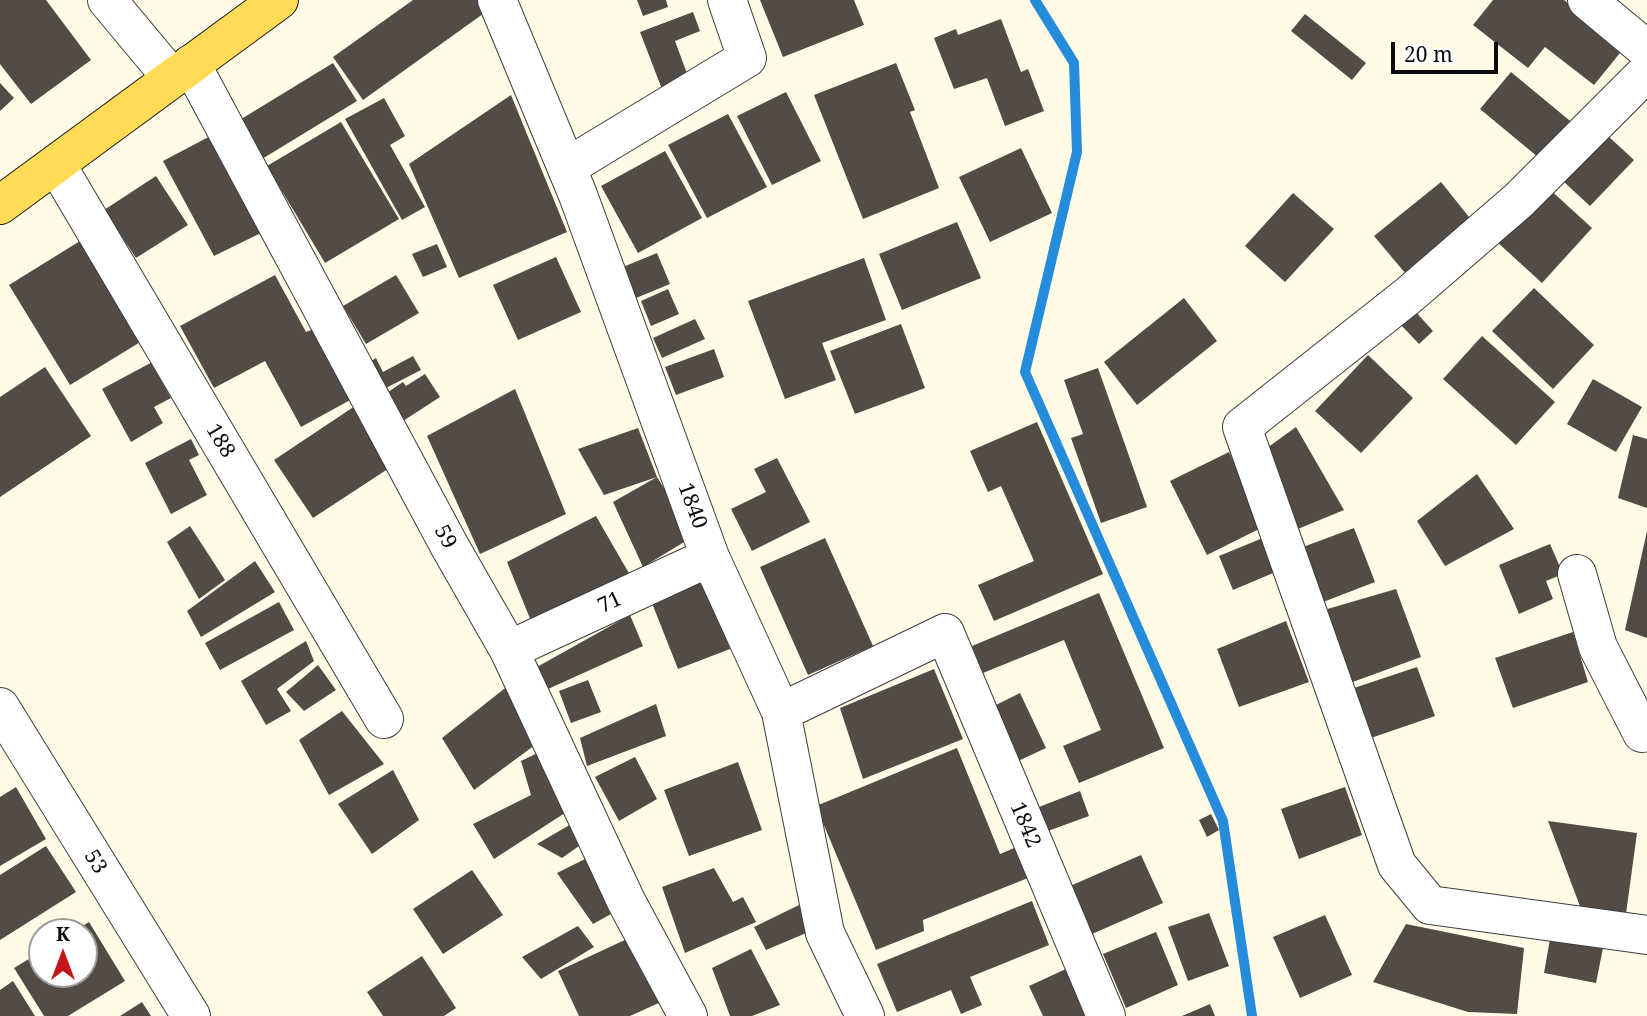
<!DOCTYPE html>
<style>
body{margin:0}
#map{position:relative;width:1647px;height:1016px;overflow:hidden;background:#fffbe6;font-family:"Noto Serif",serif}
canvas{display:block}
.north{position:absolute;left:28px;top:918px;width:70px;height:70px;box-sizing:border-box;background:#fff;border:2px solid #9d9d9d;border-radius:50%;rotate:0deg;font-size:19px;font-weight:700;line-height:28px;text-align:center;color:#0a0a0a}
.north::after{content:'';display:block;margin:auto;width:24px;height:32px;background:#c61518;clip-path:polygon(50% 0,100% 100%,50% 72%,0 100%)}
.scale{position:absolute;left:1391px;top:42px;width:107px;height:32px;box-sizing:border-box;border:4px solid #0a0a0a;border-top:0;padding-left:9px;font-size:21px;line-height:24px;white-space:nowrap;color:#0a0a0a;-webkit-text-stroke:5px #fff;paint-order:stroke}
</style>
<div id="map">
<canvas width="1647" height="1016"></canvas>
<div class="north">K</div>
<div class="scale">20 m</div>
</div>
<script>
const ctx = document.querySelector('canvas').getContext('2d');
ctx.lineJoin = 'round';
const shape = rows => new Path2D(rows.map(r => 'M' + r).join(''));
function stroke(path, color, width, dash) { ctx.strokeStyle = color; ctx.lineWidth = width; ctx.lineCap = dash ? 'butt' : 'round'; ctx.setLineDash(dash || []); ctx.stroke(path); }
function paint(path, color) { ctx.fillStyle = color; ctx.fill(path, 'evenodd'); }
function label(font, color, halo, rows, align = 'center') {
  ctx.font = font + ' "Noto Serif",serif'; ctx.lineWidth = 7; ctx.setLineDash([]); ctx.textBaseline = 'middle'; ctx.strokeStyle = halo; ctx.fillStyle = color; for (const [text, x, y, turn = 0] of rows) {
    ctx.save(); ctx.translate(x, y); ctx.rotate((+turn || 0) * Math.PI / 180); ctx.textAlign = isNaN(turn) ? turn : align; if (halo) ctx.strokeText(text, 0, 0); ctx.fillText(text, 0, 0); ctx.restore();
  }
}
stroke(shape([
 [1035,0,1074,63,1077,152,1025,372,1223,821,1252,1016]
]), '#248cdb', 10);
paint(shape([
 [0,0,46,0,91,60,31,104,0,64],
 [413,0,490,0,494,6,363,100,333,57],
 [637,0,666,0,668,7,643,16],
 [760,0,854,0,864,25,783,57],
 [1493,0,1564,0,1624,48,1594,85,1545,47,1528,68,1473,25],
 [693,12,700,31,675,41,692,87,665,97,640,32],
 [1305,14,1366,63,1352,80,1291,31],
 [1001,19,1021,72,1028,69,1044,111,1005,126,987,78,954,89,934,38,956,29,958,35],
 [333,63,357,101,262,159,238,121],
 [896,63,915,110,910,112,939,188,863,219,814,95],
 [1511,72,1575,125,1544,162,1480,109],
 [0,83,14,98,0,111],
 [786,92,821,161,772,185,737,116],
 [511,95,567,232,459,278,409,164],
 [384,98,405,136,390,145,425,207,402,220,345,119],
 [728,114,767,187,707,218,668,145],
 [341,122,399,219,325,263,267,166],
 [218,132,269,229,214,256,163,161],
 [1608,136,1634,160,1590,206,1564,182],
 [1021,148,1052,213,990,242,959,177],
 [665,151,702,218,638,253,601,186],
 [156,176,188,225,136,258,104,210],
 [1441,182,1477,227,1411,280,1374,236],
 [1546,186,1592,228,1542,283,1496,241],
 [1293,193,1334,229,1285,282,1245,246],
 [957,222,981,278,902,310,879,254],
 [80,241,142,341,70,385,9,285],
 [437,244,447,267,423,277,412,254],
 [657,253,670,284,636,298,623,267],
 [556,257,581,312,518,340,493,285],
 [864,258,886,320,822,343,836,380,785,399,748,301],
 [275,275,306,332,314,329,352,399,301,427,265,361,214,388,180,326],
 [396,275,419,313,366,344,343,306],
 [1534,288,1594,345,1553,389,1492,331],
 [668,289,679,314,651,326,641,301],
 [1184,298,1217,341,1137,405,1104,362],
 [1415,311,1433,331,1419,344,1401,325],
 [695,319,705,339,662,358,653,338],
 [901,324,925,388,855,414,830,351],
 [1482,336,1555,402,1516,445,1443,379],
 [714,349,724,377,676,395,665,367],
 [1368,355,1413,398,1361,453,1315,411],
 [413,356,421,370,382,390,368,363,376,358,383,372],
 [156,360,166,377,161,380,171,398,154,407,163,423,131,442,102,389],
 [45,367,91,436,0,497,0,397],
 [1098,368,1147,507,1101,523,1071,438,1083,434,1064,380],
 [425,374,440,397,403,421,385,394,403,382,406,386],
 [1593,379,1642,407,1616,452,1567,424],
 [515,389,566,514,480,554,427,436],
 [361,402,400,461,313,518,274,460],
 [1037,422,1103,574,994,621,978,585,1034,561,1001,486,988,492,970,451],
 [1296,427,1344,510,1293,531,1267,448],
 [638,428,657,477,604,495,578,449],
 [1633,435,1647,439,1647,508,1618,498],
 [191,439,199,455,189,460,207,495,171,514,145,463],
 [1229,452,1251,497,1273,522,1207,555,1170,481],
 [777,458,810,522,752,551,731,509,766,492,754,469],
 [1477,474,1514,529,1445,566,1417,521],
 [657,477,694,536,643,567,613,502],
 [596,516,634,582,533,626,507,562],
 [190,526,225,580,199,599,167,542],
 [1354,528,1375,582,1323,602,1303,547],
 [1647,531,1647,638,1625,630],
 [1270,535,1285,568,1233,590,1219,556],
 [825,538,873,646,808,675,760,567],
 [1550,544,1563,574,1546,581,1553,599,1519,614,1499,565],
 [255,561,275,592,201,637,187,611],
 [703,577,730,649,678,669,650,598],
 [1396,589,1421,657,1350,683,1324,610],
 [1099,593,1164,748,1079,783,1063,746,1101,730,1064,640,983,673,972,646],
 [279,602,294,630,220,670,205,643],
 [630,615,643,646,537,694,528,672],
 [1286,621,1309,682,1239,707,1217,649],
 [1573,632,1588,682,1513,708,1495,658],
 [306,641,314,661,277,689,291,711,266,725,241,681],
 [318,665,336,690,304,711,286,692],
 [1417,667,1435,716,1365,740,1348,690],
 [934,669,963,739,863,779,840,708],
 [588,680,601,712,571,723,559,691],
 [509,685,543,739,474,790,442,738],
 [1020,693,1046,748,1018,761,992,707],
 [656,704,666,736,587,766,580,738],
 [342,711,384,764,329,795,299,740],
 [548,748,571,809,494,859,473,824,531,795,521,761],
 [957,748,1000,854,1026,843,1038,874,923,920,924,931,876,950,816,806],
 [635,757,657,799,619,821,595,777],
 [738,762,762,830,689,856,664,790],
 [393,770,419,820,372,854,338,804],
 [16,787,46,839,0,866,0,797],
 [1345,787,1362,835,1299,859,1281,809],
 [1080,791,1089,816,1048,831,1039,807],
 [1211,814,1219,830,1207,837,1199,820],
 [578,820,586,841,562,858,537,844],
 [1548,821,1637,833,1625,921,1584,917],
 [46,846,76,892,0,940,0,875],
 [593,855,620,909,593,924,557,873],
 [1141,855,1163,903,1092,934,1070,886],
 [714,868,733,902,743,897,756,922,685,953,662,887],
 [472,870,503,915,443,954,413,909],
 [1032,901,1049,945,970,977,982,1005,961,1014,951,990,897,1012,877,964],
 [799,905,811,931,766,950,754,927],
 [1209,913,1229,966,1188,981,1168,927],
 [1325,915,1352,975,1300,998,1273,937],
 [89,922,125,981,68,1016,44,1016,14,968,42,951,42,974,84,974,84,932,73,932],
 [1406,924,1524,948,1517,1014,1468,1012,1373,982],
 [578,926,594,947,541,979,522,957],
 [642,932,672,997,630,1016,579,1016,558,971],
 [1156,932,1178,985,1126,1008,1103,954],
 [1550,939,1603,948,1596,983,1544,973],
 [751,949,780,1005,752,1016,730,1016,712,968],
 [422,956,456,1008,444,1016,383,1016,367,992],
 [1068,968,1090,1016,1043,1016,1029,986],
 [13,981,35,1016,0,1016,0,990],
 [142,1002,151,1016,120,1016],
 [1210,1004,1215,1016,1182,1016]
]), '#534b45');
const minor = shape([
 [107,0,172,78],
 [497,0,578,195,710,557,781,712,825,933,865,1016],
 [1587,0,1647,50],
 [191,64,449,545,509,650,626,901,688,1016],
 [1647,72,1519,200,1409,295,1242,427,1397,865,1430,905,1647,935],
 [56,164,384,719],
 [567,167,747,58,727,0],
 [1577,574,1598,647,1642,733,1647,732],
 [509,650,710,557],
 [0,707,191,1016],
 [781,712,945,633,1106,1016]
]);
const major = shape([
 [0,205,279,0]
]);
stroke(minor, '#3d3d3d', 40);
stroke(major, '#1b1b1b', 40);
stroke(minor, '#fff', 38);
stroke(major, '#ffdb56', 38);
label('21px', '#0a0a0a', '#fff', [
 ["188",220,441,59],
 ["1840",692,506,70],
 ["59",445,537,61],
 ["71",610,603,-25],
 ["1842",1025,825,67],
 ["53",95,862,58]
]);
</script>
